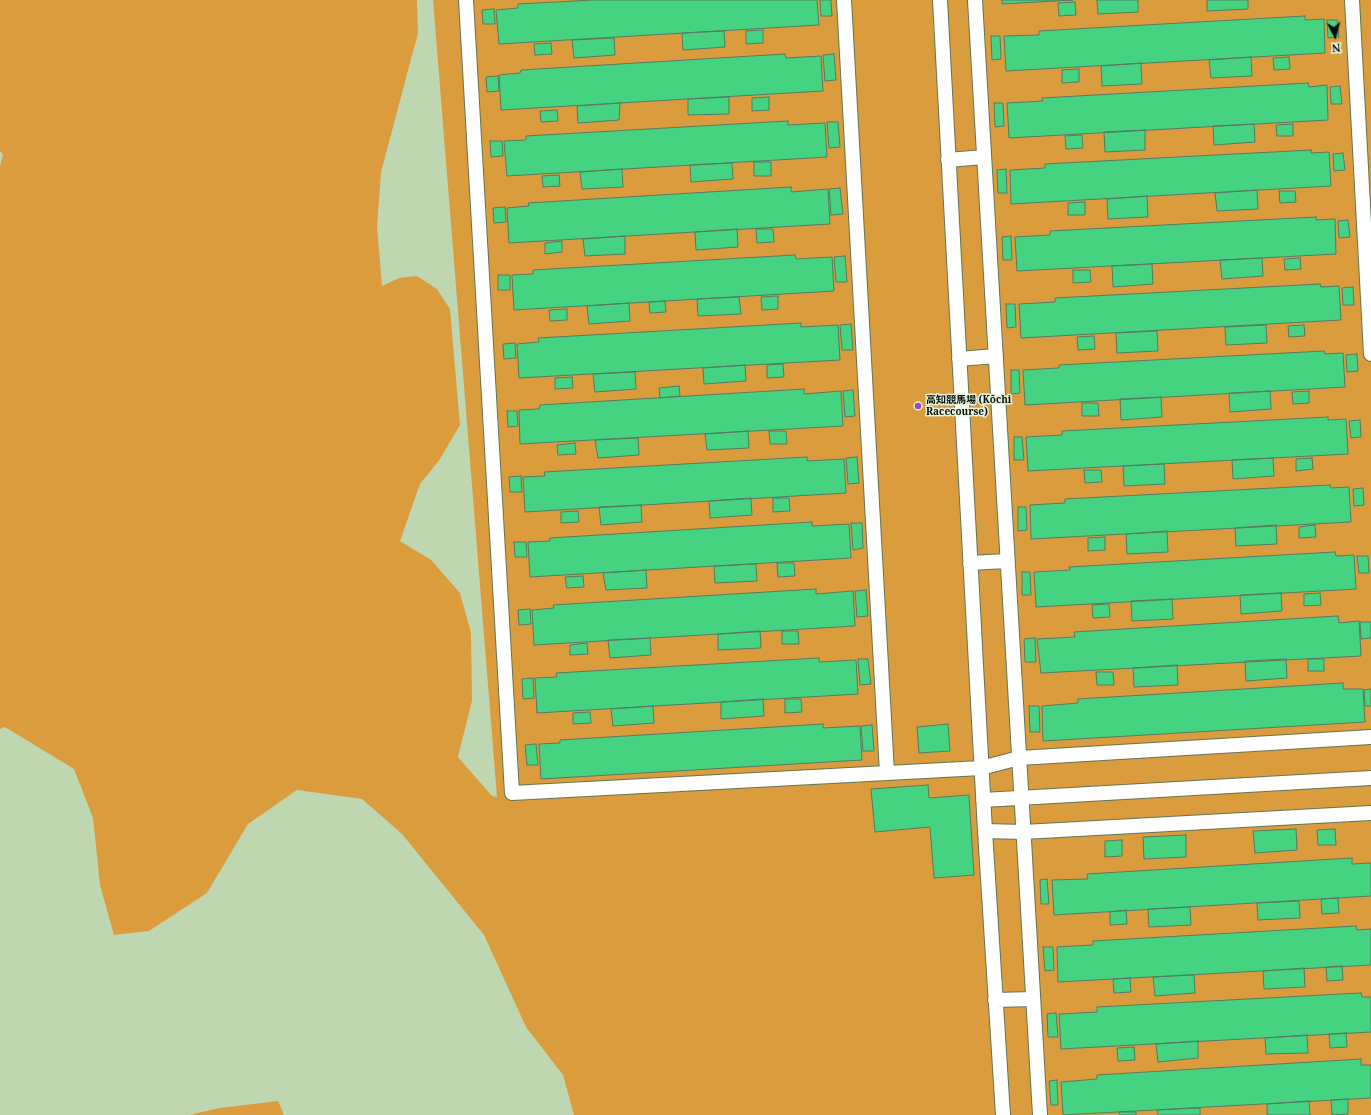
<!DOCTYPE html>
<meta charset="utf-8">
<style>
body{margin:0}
#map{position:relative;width:1371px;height:1115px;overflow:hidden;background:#bfd7b1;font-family:"Noto Serif",serif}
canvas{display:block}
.north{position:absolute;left:1315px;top:16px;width:40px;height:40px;-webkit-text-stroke:3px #e7f4e0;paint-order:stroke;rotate:174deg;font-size:11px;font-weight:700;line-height:16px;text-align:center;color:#070f04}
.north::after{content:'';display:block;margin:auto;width:14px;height:18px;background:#070f04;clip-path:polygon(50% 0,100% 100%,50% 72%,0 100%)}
</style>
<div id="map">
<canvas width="1371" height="1115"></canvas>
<div class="north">N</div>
</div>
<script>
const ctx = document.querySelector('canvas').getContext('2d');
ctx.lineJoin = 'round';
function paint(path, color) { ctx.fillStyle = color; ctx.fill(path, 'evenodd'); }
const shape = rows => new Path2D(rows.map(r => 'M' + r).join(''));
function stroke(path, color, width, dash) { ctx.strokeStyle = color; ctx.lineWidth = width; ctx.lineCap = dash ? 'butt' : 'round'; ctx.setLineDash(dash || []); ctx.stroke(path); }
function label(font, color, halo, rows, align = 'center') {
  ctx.font = font + ' "Noto Serif","Noto Sans JP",serif'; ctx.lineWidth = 3; ctx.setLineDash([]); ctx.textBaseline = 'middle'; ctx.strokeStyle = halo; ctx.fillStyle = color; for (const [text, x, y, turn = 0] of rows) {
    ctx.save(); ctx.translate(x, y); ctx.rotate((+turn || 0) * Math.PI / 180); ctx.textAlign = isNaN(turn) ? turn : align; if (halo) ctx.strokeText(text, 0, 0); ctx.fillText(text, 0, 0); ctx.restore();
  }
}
paint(shape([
 [0,0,417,0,418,33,381,172,377,227,382,286,399,278,417,276,437,289,450,309,460,425,440,459,420,484,400,541,431,560,460,593,471,633,472,701,458,757,492,796,497,797,433,0,1371,0,1371,1115,574,1115,563,1075,526,1027,484,935,402,834,362,799,297,790,248,824,207,893,149,931,114,935,100,885,93,818,74,769,5,727,0,729,0,166,3,154,0,151],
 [278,1101,284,1115,189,1115,220,1108]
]), '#db9c3e');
const building = shape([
 [593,0,817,0,819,25,499,44,496,10,518,8,518,4,593,0],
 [820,0,831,0,832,16,821,16,820,0],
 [1002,0,1073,0,1002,4,1002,0],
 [1097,0,1138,0,1138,12,1098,14,1097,0],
 [1207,0,1248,0,1248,9,1207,11,1207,0],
 [1075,2,1076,15,1059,16,1058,3,1075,2],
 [494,9,495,24,483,24,482,10,494,9],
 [1305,16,1305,20,1324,19,1325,53,1006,71,1004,36,1039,35,1039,31,1305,16],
 [1327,20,1337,20,1339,37,1328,38,1327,20],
 [763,30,763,43,746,44,746,31,763,30],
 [724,31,725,47,683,50,682,33,724,31],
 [991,36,1000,36,1001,59,992,60,991,36],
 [614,38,615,55,574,58,572,40,614,38],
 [551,43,552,54,535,55,534,44,551,43],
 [785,54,786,58,821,56,823,91,501,110,499,75,520,73,521,70,785,54],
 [834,54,836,80,825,81,823,55,834,54],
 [1251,57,1252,76,1211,78,1209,60,1251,57],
 [1289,57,1290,69,1274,70,1273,58,1289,57],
 [1141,63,1142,84,1102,86,1101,66,1141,63],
 [1079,69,1079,82,1062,83,1062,70,1079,69],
 [498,76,499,91,487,92,486,77,498,76],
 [1308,83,1309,87,1327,85,1328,120,1009,138,1007,103,1043,101,1042,98,1308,83],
 [1340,86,1342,104,1331,104,1330,87,1340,86],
 [729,97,729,114,688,115,688,99,729,97],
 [769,97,769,110,752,111,752,98,769,97],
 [620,103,619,120,578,123,577,106,620,103],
 [994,103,1003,103,1004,126,995,127,994,103],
 [557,110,558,121,541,122,540,111,557,110],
 [788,121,788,125,825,123,827,157,507,176,504,141,526,140,526,136,788,121],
 [827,122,838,122,840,147,829,148,827,122],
 [1254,124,1255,142,1214,145,1213,126,1254,124],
 [1293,124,1293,136,1277,136,1276,125,1293,124],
 [1145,130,1145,150,1105,152,1104,132,1145,130],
 [1082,135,1083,148,1066,149,1065,136,1082,135],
 [490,141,502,141,503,156,491,157,490,141],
 [1311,150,1311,153,1329,152,1331,186,1011,204,1010,170,1045,168,1045,164,1311,150],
 [1343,153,1345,170,1334,171,1333,154,1343,153],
 [754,162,771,162,771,176,754,176,754,162],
 [732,163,733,179,691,182,690,165,732,163],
 [622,169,623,187,582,189,580,172,622,169],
 [1006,169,1007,193,998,193,997,170,1006,169],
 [559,175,560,186,543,187,542,176,559,175],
 [791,187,791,192,828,189,830,224,509,243,507,208,529,206,528,203,791,187],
 [840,188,843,214,831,215,829,189,840,188],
 [1257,190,1258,209,1217,211,1215,193,1257,190],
 [1279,191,1295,191,1296,202,1280,203,1279,191],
 [1147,196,1148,217,1108,219,1107,199,1147,196],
 [1085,202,1085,215,1068,215,1068,203,1085,202],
 [505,207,506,222,494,223,493,208,505,207],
 [1316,217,1316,220,1335,219,1336,254,1017,271,1015,237,1050,235,1050,231,1316,217],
 [1348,220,1350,237,1339,238,1338,221,1348,220],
 [737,229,738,247,696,250,695,232,737,229],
 [756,229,773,229,774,242,757,243,756,229],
 [625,236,625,254,585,256,583,239,625,236],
 [1011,236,1012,260,1003,260,1002,237,1011,236],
 [562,241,562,252,545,254,545,243,562,241],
 [795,255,796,259,832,257,834,291,514,310,512,275,533,274,533,270,795,255],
 [845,256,847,282,836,282,834,257,845,256],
 [1262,258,1263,276,1222,279,1220,260,1262,258],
 [1300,258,1301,269,1285,270,1284,259,1300,258],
 [1152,264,1153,284,1113,287,1112,266,1152,264],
 [1073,270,1090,270,1091,282,1073,283,1073,270],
 [498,275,510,275,510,290,498,290,498,275],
 [1320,284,1321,287,1339,286,1341,320,1021,338,1019,304,1055,302,1055,298,1320,284],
 [1353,287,1354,305,1343,305,1342,288,1353,287],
 [778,296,778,309,762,310,761,297,778,296],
 [739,297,741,314,698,316,697,299,739,297],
 [665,301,666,312,650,313,649,302,665,301],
 [629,303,630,321,589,324,587,306,629,303],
 [1006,304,1015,304,1016,327,1007,328,1006,304],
 [567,309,567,320,550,321,549,310,567,309],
 [801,323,801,327,838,325,840,360,519,378,517,344,539,342,538,338,801,323],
 [851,324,853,350,842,350,840,325,851,324],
 [1266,325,1267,343,1226,345,1225,327,1266,325],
 [1304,325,1305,336,1289,337,1288,326,1304,325],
 [1157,331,1158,351,1117,353,1116,333,1157,331],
 [1094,336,1095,349,1078,350,1077,337,1094,336],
 [515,343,516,358,504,359,503,344,515,343],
 [1324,351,1325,354,1343,353,1345,387,1025,405,1023,370,1059,368,1059,365,1324,351],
 [1357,354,1358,371,1347,372,1346,355,1357,354],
 [783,364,784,377,767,378,767,365,783,364],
 [745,365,746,381,704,384,703,368,745,365],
 [1011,370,1019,370,1020,393,1011,394,1011,370],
 [635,372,636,389,595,392,593,374,635,372],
 [572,377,573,388,555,389,555,378,572,377],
 [679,386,680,396,660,398,659,388,679,386],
 [804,389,804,394,841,391,843,426,520,444,519,410,539,409,540,405,804,389],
 [853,390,855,416,845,417,843,391,853,390],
 [1270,391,1271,409,1230,412,1229,393,1270,391],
 [1309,391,1309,403,1293,404,1292,392,1309,391],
 [1161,397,1162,417,1121,420,1120,399,1161,397],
 [1082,403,1098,403,1099,416,1082,416,1082,403],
 [507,411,517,411,518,426,508,427,507,411],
 [1328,417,1328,420,1346,419,1348,454,1028,471,1026,437,1062,435,1062,431,1328,417],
 [1360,420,1361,437,1351,438,1349,421,1360,420],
 [748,431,749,448,707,450,705,434,748,431],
 [769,431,786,431,787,444,770,444,769,431],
 [1014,437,1022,437,1024,460,1014,460,1014,437],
 [638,438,639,455,598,458,595,440,638,438],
 [575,443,576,454,558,455,557,445,575,443],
 [807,457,807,461,844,459,846,493,525,512,523,477,545,476,544,472,807,457],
 [857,457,859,483,848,484,846,458,857,457],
 [1273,458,1274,476,1233,479,1232,460,1273,458],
 [1312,458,1313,469,1296,471,1296,459,1312,458],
 [1164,464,1165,484,1124,486,1123,466,1164,464],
 [1084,470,1101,470,1102,482,1085,483,1084,470],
 [521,476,522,492,510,492,509,477,521,476],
 [1330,485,1331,488,1349,487,1351,522,1031,539,1030,505,1065,503,1065,499,1330,485],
 [1363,488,1364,505,1354,506,1353,489,1363,488],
 [751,498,752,515,710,518,709,501,751,498],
 [773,498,789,498,790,511,773,512,773,498],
 [641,505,642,522,601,525,599,507,641,505],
 [1018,507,1026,507,1027,530,1018,531,1018,507],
 [578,511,579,522,561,523,561,512,578,511],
 [812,522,812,526,849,524,851,558,530,577,528,542,550,541,550,538,812,522],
 [851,523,862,523,863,548,853,550,851,523],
 [1276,525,1277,544,1236,546,1235,528,1276,525],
 [1315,525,1316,537,1299,538,1299,527,1315,525],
 [1167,531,1168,552,1127,554,1126,534,1167,531],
 [1105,537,1105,550,1088,551,1088,538,1105,537],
 [514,542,526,542,527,557,515,557,514,542],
 [1335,552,1336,556,1354,555,1356,589,1036,607,1034,572,1070,570,1069,567,1335,552],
 [1357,556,1368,556,1369,573,1359,573,1357,556],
 [777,563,794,563,795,576,778,577,777,563],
 [756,564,757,581,715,583,714,566,756,564],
 [646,570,647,588,606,590,603,573,646,570],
 [1022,572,1030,572,1031,595,1022,595,1022,572],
 [583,576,584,587,567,588,565,577,583,576],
 [816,589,816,594,853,591,855,626,534,645,532,610,554,608,553,605,816,589],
 [866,590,868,616,857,617,855,591,866,590],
 [1281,593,1282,611,1241,614,1240,595,1281,593],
 [1320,593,1321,605,1304,606,1304,594,1320,593],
 [1172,599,1173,619,1132,621,1131,601,1172,599],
 [1109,604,1110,617,1093,618,1092,605,1109,604],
 [530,609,531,624,519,625,518,610,530,609],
 [1338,616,1339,623,1359,621,1361,656,1041,673,1037,639,1075,637,1074,632,1338,616],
 [1360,622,1371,622,1371,638,1361,639,1360,622],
 [760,631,761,648,718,650,718,634,760,631],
 [782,631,798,631,799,644,782,644,782,631],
 [650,638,651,655,610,658,608,640,650,638],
 [1035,638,1036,662,1025,662,1024,639,1035,638],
 [587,643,588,654,570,655,570,645,587,643],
 [819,658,819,662,856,660,858,694,537,713,535,678,557,677,556,673,819,658],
 [858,659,868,659,871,684,860,685,858,659],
 [1286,659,1287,678,1246,681,1245,661,1286,659],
 [1308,659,1324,659,1324,671,1308,671,1308,659],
 [1177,665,1178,685,1134,687,1133,668,1177,665],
 [1096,672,1113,672,1114,685,1097,685,1096,672],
 [533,678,534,698,523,699,522,679,533,678],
 [1343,683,1343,689,1363,689,1365,722,1043,741,1042,706,1078,703,1078,699,1343,683],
 [1371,689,1371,706,1365,706,1364,690,1371,689],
 [763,699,764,716,721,719,721,702,763,699],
 [785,699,801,699,802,712,785,713,785,699],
 [653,706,654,723,613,726,611,709,653,706],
 [1029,706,1039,706,1040,732,1030,732,1029,706],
 [590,712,591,723,573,724,573,713,590,712],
 [823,724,823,728,860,726,862,760,541,779,539,744,560,743,560,740,823,724],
 [948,724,950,751,919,753,917,727,948,724],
 [872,725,874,751,863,751,861,726,872,725],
 [536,744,538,765,527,765,525,745,536,744],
 [928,785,929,798,969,795,974,875,934,878,930,827,875,832,871,789,928,785],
 [1296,829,1297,850,1255,853,1253,831,1296,829],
 [1335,829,1336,845,1318,845,1317,830,1335,829],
 [1186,835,1186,857,1144,859,1143,837,1186,835],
 [1122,840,1122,856,1105,857,1105,841,1122,840],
 [1352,858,1352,864,1371,863,1371,896,1054,915,1052,880,1088,879,1087,874,1352,858],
 [1047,879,1049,904,1041,904,1040,880,1047,879],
 [1338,898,1339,913,1322,914,1321,899,1338,898],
 [1299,901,1300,918,1258,920,1257,903,1299,901],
 [1190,907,1191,925,1149,927,1148,909,1190,907],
 [1126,910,1127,924,1110,925,1110,912,1126,910],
 [1356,926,1357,930,1371,929,1371,965,1058,982,1057,947,1093,945,1093,941,1356,926],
 [1043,947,1053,947,1054,970,1045,971,1043,947],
 [1342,966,1343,980,1327,981,1326,967,1342,966],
 [1304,968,1305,987,1264,989,1263,971,1304,968],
 [1194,975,1195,993,1155,996,1153,977,1194,975],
 [1130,978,1131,992,1114,993,1113,979,1130,978],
 [1361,993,1362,997,1371,997,1371,1032,1061,1049,1059,1014,1097,1012,1097,1007,1361,993],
 [1056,1013,1058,1037,1048,1037,1047,1014,1056,1013],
 [1346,1033,1347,1047,1330,1048,1329,1034,1346,1033],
 [1307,1035,1308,1053,1266,1054,1265,1038,1307,1035],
 [1198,1041,1198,1058,1158,1062,1156,1044,1198,1041],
 [1134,1047,1135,1060,1118,1061,1117,1048,1134,1047],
 [1361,1059,1361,1065,1371,1065,1371,1098,1063,1115,1061,1082,1097,1079,1097,1075,1361,1059],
 [1057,1080,1058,1105,1051,1105,1049,1081,1057,1080],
 [1348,1099,1348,1114,1332,1115,1331,1100,1348,1099],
 [1309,1101,1310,1115,1267,1115,1267,1104,1309,1101],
 [1200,1108,1200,1115,1158,1115,1157,1110,1200,1108],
 [1119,1112,1136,1112,1136,1115,1119,1115,1119,1112]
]);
paint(building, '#45d382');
stroke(building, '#557a61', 1);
const lane = shape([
 [466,0,512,793,981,768,1019,758,1371,737],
 [844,0,887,773],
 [940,0,985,831,1003,1115],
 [975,0,1040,1115],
 [1352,0,1371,354],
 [948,160,984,157],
 [959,359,996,356],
 [970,563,1007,561],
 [983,800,1371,778],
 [985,831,1023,832,1371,813],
 [995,1000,1033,999]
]);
stroke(lane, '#607653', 16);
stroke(lane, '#fff', 14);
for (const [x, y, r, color] of [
 [918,406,4,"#984aba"]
]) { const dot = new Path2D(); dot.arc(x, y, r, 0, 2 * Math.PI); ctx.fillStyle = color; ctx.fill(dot); stroke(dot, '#e7f4e0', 1.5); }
label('bold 10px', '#070f04', '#e7f4e0', [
 ["高知競馬場 (Kōchi",926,400],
 ["Racecourse)",926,412]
], 'left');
</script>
